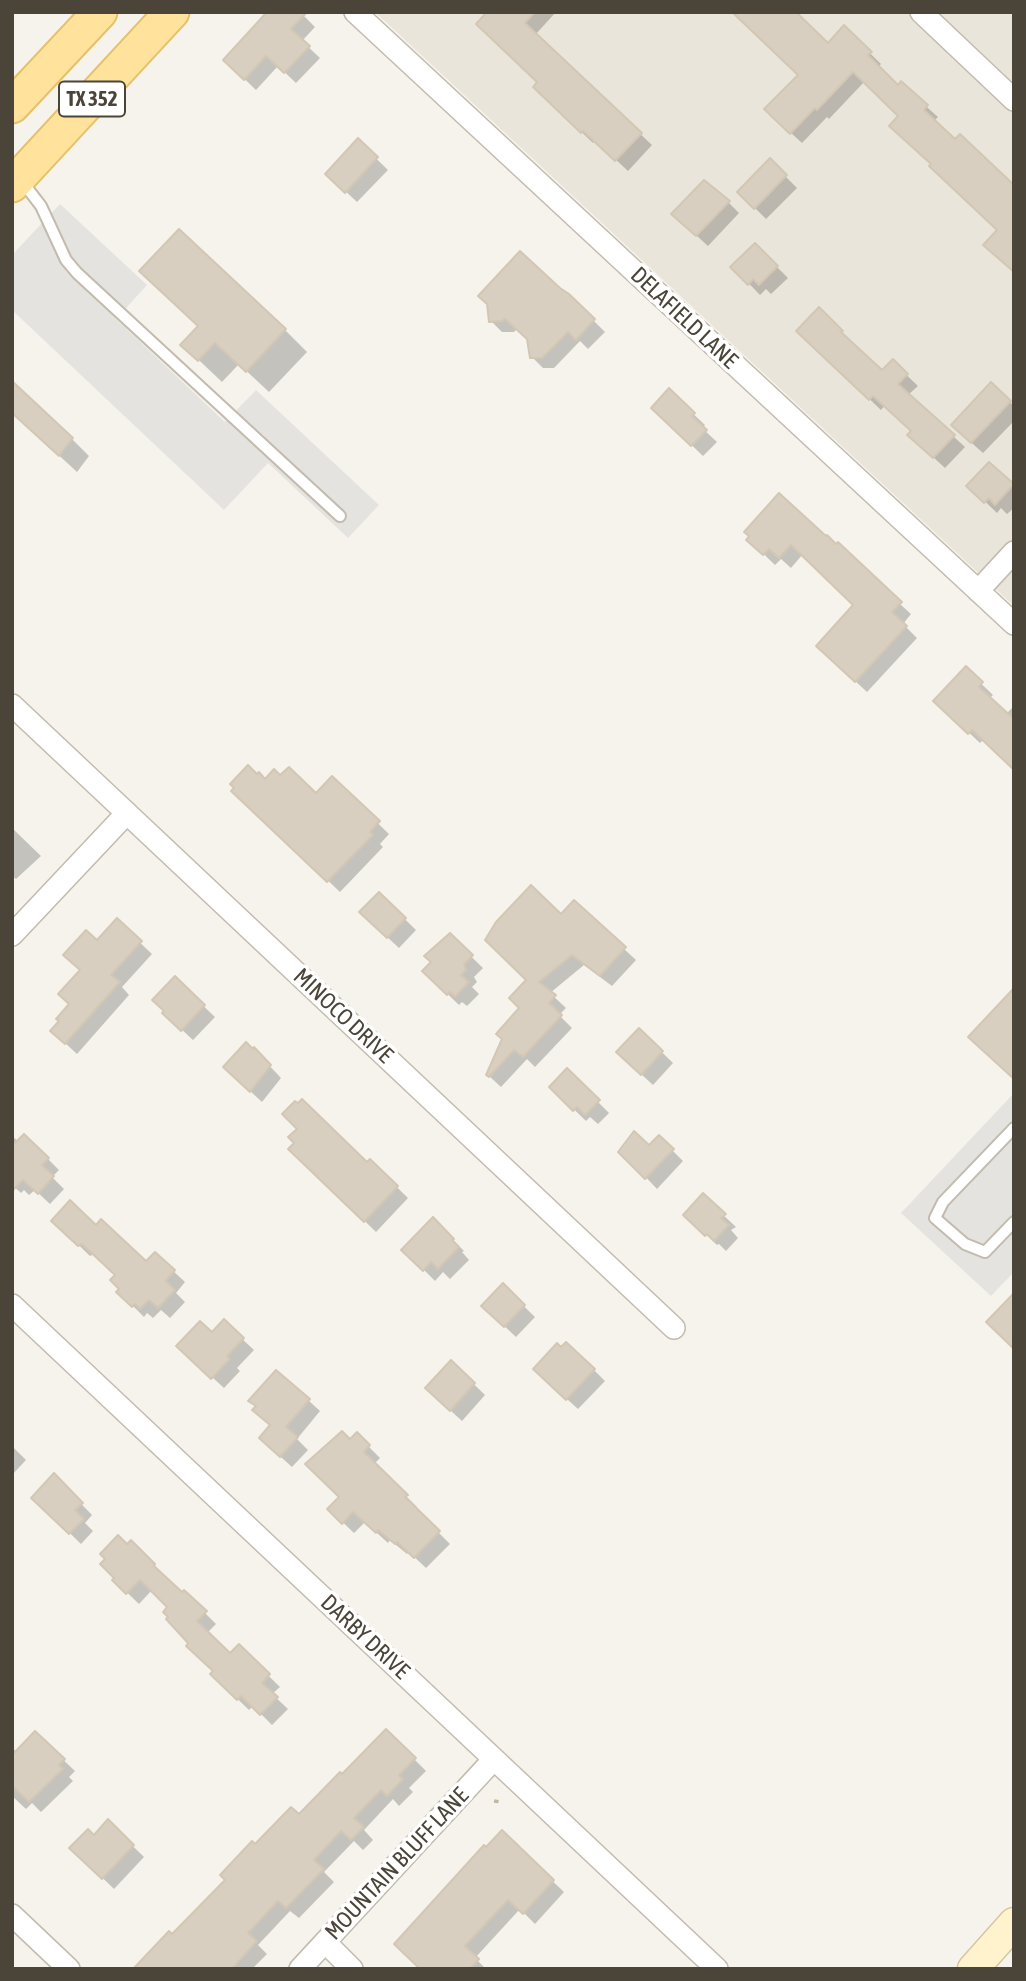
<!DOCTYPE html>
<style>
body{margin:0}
#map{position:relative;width:1026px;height:1981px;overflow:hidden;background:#f6f3ec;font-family:"Asap Condensed",sans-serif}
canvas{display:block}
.frame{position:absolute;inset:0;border:14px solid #4b4439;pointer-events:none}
</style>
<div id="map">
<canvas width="1026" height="1981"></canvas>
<div class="frame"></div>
</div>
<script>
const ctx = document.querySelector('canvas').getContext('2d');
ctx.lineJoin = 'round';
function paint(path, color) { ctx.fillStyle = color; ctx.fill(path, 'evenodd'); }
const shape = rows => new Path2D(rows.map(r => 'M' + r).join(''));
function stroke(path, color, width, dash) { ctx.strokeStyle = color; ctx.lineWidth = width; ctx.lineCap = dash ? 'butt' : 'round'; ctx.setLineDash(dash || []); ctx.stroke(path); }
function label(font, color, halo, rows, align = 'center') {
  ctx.font = font + ' "Asap Condensed",sans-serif'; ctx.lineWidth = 7; ctx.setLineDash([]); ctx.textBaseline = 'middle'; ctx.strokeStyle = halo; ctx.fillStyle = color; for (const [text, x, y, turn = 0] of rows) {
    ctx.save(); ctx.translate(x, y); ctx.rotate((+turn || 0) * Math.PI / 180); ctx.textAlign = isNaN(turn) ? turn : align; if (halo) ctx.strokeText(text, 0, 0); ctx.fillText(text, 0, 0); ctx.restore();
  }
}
paint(shape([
 [375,12,1014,12,1014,606]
]), '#eae5da');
paint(shape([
 [60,204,147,285,116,319,225,422,256,390,379,505,348,538,268,463,224,510,12,310,12,255],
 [1014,1093,1014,1272,991,1296,901,1213]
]), '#e5e3e0');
paint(shape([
 [300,12,315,27,302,41,320,58,296,83,278,66,256,90,225,60],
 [489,12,556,12,535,35,652,145,628,171,595,140,593,143,535,87,539,82],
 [750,12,792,12,828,45,844,28,881,64,878,67,898,87,901,84,938,117,934,121,955,141,960,136,1001,175,1014,189,1014,271,986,245,999,230,892,126,901,116,865,81,829,119,827,117,802,143,777,120,767,109,800,75,743,20],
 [358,141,388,170,357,202,327,174],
 [770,161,797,188,766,219,739,192],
 [728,202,739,213,708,246,685,225],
 [755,245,788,278,771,294,766,289,760,295,733,267],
 [559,289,568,295,605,332,588,349,580,341,554,368,543,368,532,357,529,339,517,329,514,332,502,332,491,321],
 [819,310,882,373,893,362,918,386,908,395,965,447,945,468,921,446,913,431,885,405,881,410,798,331],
 [285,330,307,352,269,392,239,364,222,382,183,345],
 [991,384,1014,406,1014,421,983,453,964,436],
 [669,391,705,425,702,428,717,442,703,456,653,408],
 [12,412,72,439,89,456,77,472],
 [989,464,1014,487,1014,508,1007,514,1001,508,997,513,969,486],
 [749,540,836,546,911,614,903,624,917,638,867,692,829,657,855,605,803,554,791,568,781,559,775,565],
 [966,669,993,695,989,699,1006,714,1012,708,1014,710,1014,768,984,739,980,743,947,712],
 [332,779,389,834,380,844,383,847,340,892,234,791,265,781,316,796],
 [12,828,41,856,16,879,12,876],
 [379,894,416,930,399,948,372,923],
 [574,903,636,960,612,986,584,965,550,993,566,1008,559,1015,572,1028,535,1067,527,1059,501,1087,488,1075,521,1009,528,980,561,916],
 [117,921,152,954,122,987,129,995,77,1054,64,1042,71,1005,82,970,97,942],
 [450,936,483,968,474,977,477,982,472,987,479,994,467,1006,462,1002,459,1005,424,971,433,962],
 [175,979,215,1017,193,1040,164,1013],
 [639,1030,673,1063,653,1085,629,1063],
 [265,1061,281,1078,262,1102,236,1078],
 [567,1071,609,1113,598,1124,590,1117,586,1121,551,1087],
 [12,1136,19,1142,48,1159,59,1170,52,1177,64,1189,50,1204,35,1190,29,1195,24,1190,21,1193,12,1185],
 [659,1137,683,1161,657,1189,621,1151,649,1148],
 [297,1143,367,1164,370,1161,408,1198,376,1232,291,1149],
 [703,1196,736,1227,731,1230,738,1238,726,1251,719,1244,717,1245,685,1215],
 [433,1220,464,1251,462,1252,469,1260,450,1279,443,1272,435,1281,404,1250],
 [96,1227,146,1264,155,1254,185,1282,176,1293,185,1302,170,1318,161,1310,153,1318,147,1313,144,1317,119,1292,121,1289,117,1275,94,1254,90,1256,65,1232],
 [503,1286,535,1317,516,1337,483,1306],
 [224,1322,254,1350,237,1368,240,1371,224,1388,190,1357],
 [451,1362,485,1395,462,1421,438,1399],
 [594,1370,605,1381,578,1409,546,1380],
 [308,1400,320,1411,297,1439,308,1450,292,1467,272,1449,272,1426,250,1401],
 [357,1435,380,1458,374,1464,417,1507,415,1509,450,1544,426,1568,409,1552,407,1554,390,1540,388,1543,365,1522,354,1533,329,1509,341,1497,350,1441],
 [12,1446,26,1460,12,1475],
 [54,1476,92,1515,85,1523,93,1531,81,1544,34,1498],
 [131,1542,165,1576,164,1578,182,1594,184,1592,216,1624,207,1633,230,1656,239,1647,280,1687,272,1694,288,1709,272,1725,253,1706,249,1710,212,1674,215,1672,190,1643,169,1607,152,1590,139,1604,114,1580,127,1546],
 [386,1731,426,1771,409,1788,413,1792,399,1806,393,1799,364,1830,373,1840,363,1850,354,1841,324,1872,334,1882,299,1918,290,1911,258,1945,267,1954,252,1969,144,1969,255,1847,299,1817,342,1776],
 [35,1733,75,1771,69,1777,73,1781,41,1812,32,1803,26,1809,12,1796,12,1748,17,1752],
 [108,1822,144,1857,114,1889,72,1848,94,1837],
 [502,1833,564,1892,535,1924,520,1909,475,1958,486,1969,422,1969,487,1849]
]), '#0003');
const building = shape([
 [267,12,307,12,291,29,310,46,284,73,266,56,244,80,223,60,267,12],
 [487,12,535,12,525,23,642,133,615,161,583,131,581,133,533,87,537,82,476,24,487,12],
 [732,12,796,12,828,43,844,25,872,52,868,55,898,85,901,81,928,105,924,110,955,139,960,134,1014,185,1014,272,983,245,997,230,929,166,931,164,889,126,898,116,853,72,817,110,815,108,790,134,764,109,798,75,732,12],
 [358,138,378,157,345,193,325,174,358,138],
 [770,158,787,175,754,209,737,192,770,158],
 [704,180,730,201,696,236,671,214,704,180],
 [179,229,286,329,246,372,215,343,198,361,180,345,198,326,139,271,179,229],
 [755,243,778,266,759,285,753,279,748,285,730,267,755,243],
 [520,251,560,288,569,294,595,319,576,340,568,332,542,358,530,358,527,339,505,319,502,321,489,322,487,304,478,296,520,251],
 [819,307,843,331,841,332,882,370,893,359,908,374,898,384,955,435,933,458,907,435,911,431,873,396,869,400,796,331,819,307],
 [12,381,73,438,59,456,12,413,12,381],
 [991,382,1011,401,971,443,951,425,991,382],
 [669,388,695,413,692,416,707,430,691,446,651,408,669,388],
 [989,462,1014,484,995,505,989,498,984,503,966,486,989,462],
 [779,493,826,536,827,535,836,544,838,542,902,602,892,612,907,626,855,682,816,646,853,605,791,545,779,558,769,549,763,555,746,540,749,536,744,532,779,493],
 [966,666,983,682,979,687,1014,719,1014,770,972,730,968,734,933,701,966,666],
 [248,765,257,774,259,772,265,779,274,769,280,775,289,767,316,793,332,776,380,821,370,832,373,835,327,882,231,791,234,788,230,784,248,765],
 [531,885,561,914,574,900,626,947,600,976,572,955,539,982,556,995,549,1003,562,1015,523,1057,514,1050,489,1077,486,1075,502,1039,496,1034,519,1008,509,998,526,980,485,940,496,922,531,885],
 [379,892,406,918,387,938,359,912,379,892],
 [117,918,142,941,111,975,120,982,65,1044,50,1031,59,1021,56,1019,69,1004,58,994,80,970,63,955,86,930,97,940,117,918],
 [450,933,473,955,464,965,466,970,461,975,469,982,455,997,450,992,447,995,422,971,431,962,424,956,450,933],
 [175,976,205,1005,181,1031,162,1013,164,1011,152,1000,175,976],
 [1014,988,1014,1079,968,1037,1014,988],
 [639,1028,663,1051,641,1075,616,1052,639,1028],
 [246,1042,253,1049,254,1047,271,1065,250,1092,223,1067,246,1042],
 [567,1068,600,1100,585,1115,577,1107,573,1111,549,1087,567,1068],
 [302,1099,367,1162,370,1159,398,1186,364,1222,288,1149,294,1143,288,1137,297,1129,282,1114,295,1101,298,1103,302,1099],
 [634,1131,649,1145,659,1135,674,1149,645,1179,618,1152,634,1131],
 [24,1134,49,1158,42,1165,54,1176,38,1194,23,1180,12,1191,12,1146,24,1134],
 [703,1193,726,1214,721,1218,729,1225,714,1241,707,1234,705,1236,683,1215,703,1193],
 [70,1200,96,1225,101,1219,146,1261,155,1252,175,1270,166,1281,175,1290,158,1308,149,1300,140,1309,135,1304,132,1307,116,1292,119,1289,110,1280,115,1275,82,1244,78,1246,51,1221,70,1200],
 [433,1217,454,1239,452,1240,459,1247,438,1269,431,1262,423,1271,401,1250,433,1217],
 [503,1283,525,1305,504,1327,481,1306,503,1283],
 [1014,1293,1014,1349,986,1322,1014,1293],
 [224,1319,244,1338,227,1356,230,1359,211,1379,176,1346,200,1321,212,1332,224,1319],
 [566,1342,595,1369,566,1400,533,1369,557,1343,561,1347,566,1342],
 [451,1360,475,1383,450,1411,425,1388,451,1360],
 [276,1370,310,1399,286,1427,298,1437,280,1457,259,1438,270,1425,252,1410,256,1406,248,1401,276,1370],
 [342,1431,350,1439,357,1432,370,1445,364,1452,408,1495,405,1497,440,1531,414,1558,397,1542,395,1544,378,1530,376,1533,353,1512,342,1524,327,1509,339,1497,305,1464,342,1431],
 [54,1473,83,1503,75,1510,84,1519,69,1534,31,1498,54,1473],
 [118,1535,127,1544,131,1540,155,1564,154,1566,182,1592,184,1590,207,1611,197,1621,230,1653,239,1644,270,1674,262,1683,278,1697,260,1715,241,1696,237,1700,210,1674,213,1671,186,1646,188,1643,166,1619,168,1617,163,1612,167,1607,140,1580,126,1594,112,1580,114,1578,100,1564,105,1559,100,1554,118,1535],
 [386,1729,416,1758,399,1775,403,1779,387,1796,381,1790,354,1818,364,1827,351,1840,341,1831,314,1860,324,1869,286,1908,278,1901,248,1933,257,1941,232,1969,133,1969,169,1931,172,1934,225,1880,220,1875,252,1841,255,1844,291,1807,299,1814,340,1772,342,1774,386,1729],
 [35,1731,65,1759,59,1765,63,1769,29,1802,12,1786,12,1755,35,1731],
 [108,1819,134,1845,102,1879,69,1848,88,1829,94,1835,108,1819],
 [502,1830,554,1880,523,1914,508,1900,465,1946,479,1959,470,1969,420,1969,394,1944,484,1845,486,1847,502,1830]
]);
paint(building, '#d8cfc1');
stroke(building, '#d3c7b4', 2);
const service = shape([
 [21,180,41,206,66,260,77,273,340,516],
 [1014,1128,943,1202,935,1218,965,1244,985,1252,1014,1222]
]);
const minor = shape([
 [355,12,1014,624],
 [921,12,1014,100],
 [978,591,1014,552],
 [12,705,674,1328],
 [12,935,127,813],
 [12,1305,717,1969],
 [12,1915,69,1969],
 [325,1942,352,1969],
 [300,1969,494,1759]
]);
const secondary = shape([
 [973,1969,1014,1923]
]);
const primary = shape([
 [12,106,100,12],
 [12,185,172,12]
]);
stroke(service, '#c2bbae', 14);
stroke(minor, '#c2bbae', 24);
stroke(secondary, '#d6c79b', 33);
stroke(primary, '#e6c16a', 37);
stroke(shape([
 [496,1803,497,1797]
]), '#c4b79f', 4.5, [3.5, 3.5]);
stroke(service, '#fff', 10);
stroke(minor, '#fff', 21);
stroke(secondary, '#fff3cd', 30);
stroke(primary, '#ffe39c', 33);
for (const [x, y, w] of [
 [92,99,66]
]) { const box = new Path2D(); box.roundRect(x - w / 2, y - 17.5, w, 35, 5); ctx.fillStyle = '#fff'; ctx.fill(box); stroke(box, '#4b4439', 2); }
label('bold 21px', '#4b4439', null, [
 ["TX 352",92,99]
]);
label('23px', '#4b4439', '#fff', [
 ["DELAFIELD LANE",684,318,43],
 ["MINOCO DRIVE",343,1016,43],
 ["DARBY DRIVE",365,1637,43],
 ["MOUNTAIN BLUFF LANE",397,1864,-47]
]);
</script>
